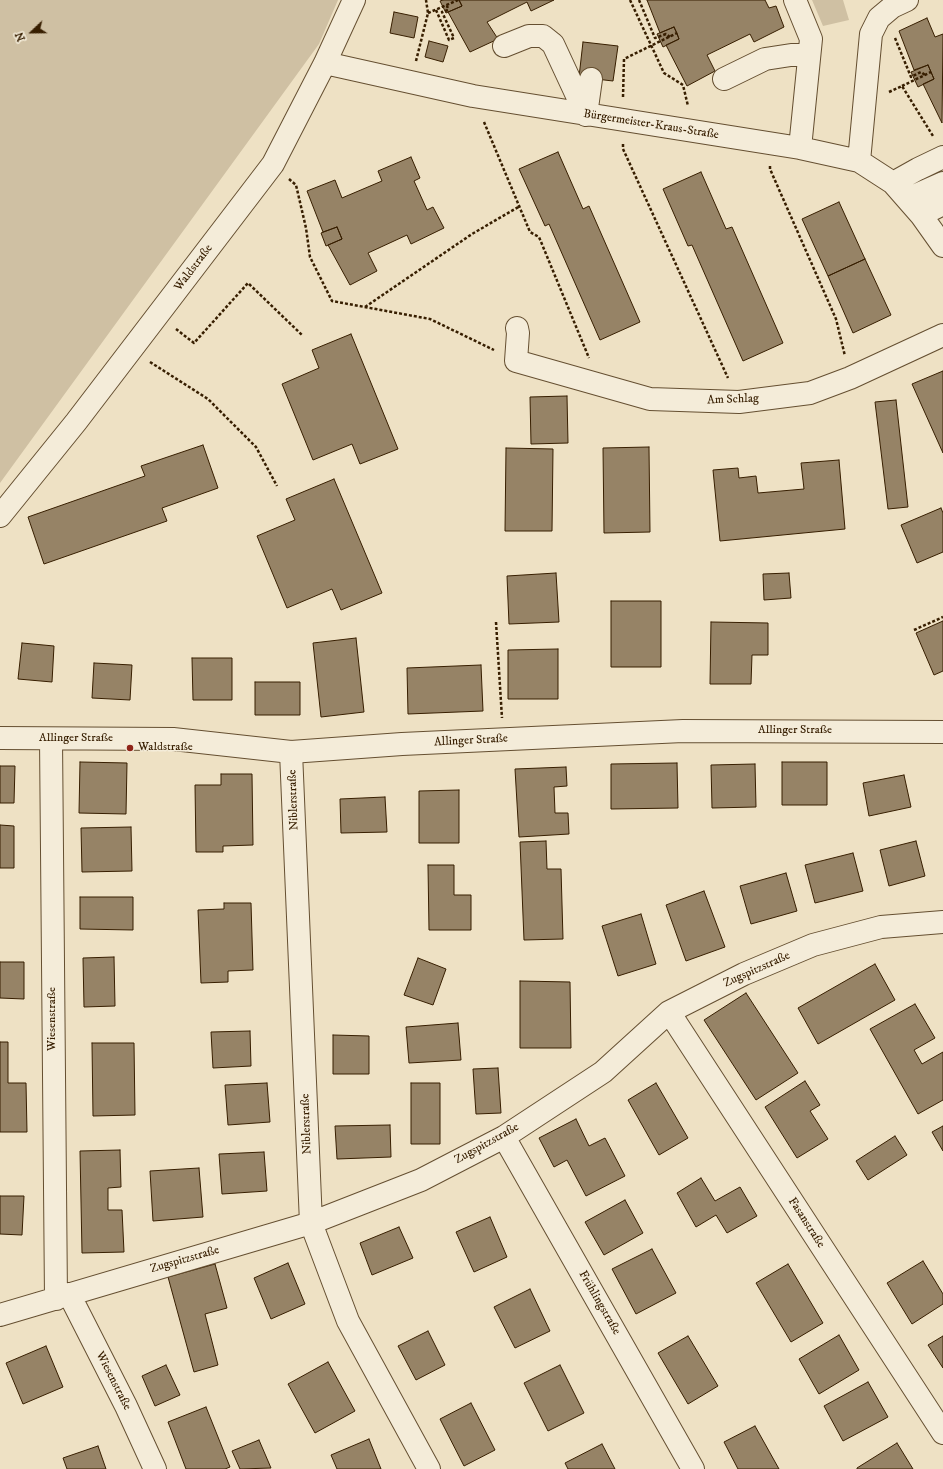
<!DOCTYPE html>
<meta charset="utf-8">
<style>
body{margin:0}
#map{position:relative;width:943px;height:1469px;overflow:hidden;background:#eee1c4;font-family:"IM FELL DW Pica",serif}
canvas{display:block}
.north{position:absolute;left:12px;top:12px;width:40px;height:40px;-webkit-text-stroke:3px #f4ecd9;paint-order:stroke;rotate:248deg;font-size:11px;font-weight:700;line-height:16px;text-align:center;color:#371e00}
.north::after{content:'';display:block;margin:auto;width:14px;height:18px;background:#371e00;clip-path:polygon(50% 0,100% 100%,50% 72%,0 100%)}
</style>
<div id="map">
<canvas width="943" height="1469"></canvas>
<div class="north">N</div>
</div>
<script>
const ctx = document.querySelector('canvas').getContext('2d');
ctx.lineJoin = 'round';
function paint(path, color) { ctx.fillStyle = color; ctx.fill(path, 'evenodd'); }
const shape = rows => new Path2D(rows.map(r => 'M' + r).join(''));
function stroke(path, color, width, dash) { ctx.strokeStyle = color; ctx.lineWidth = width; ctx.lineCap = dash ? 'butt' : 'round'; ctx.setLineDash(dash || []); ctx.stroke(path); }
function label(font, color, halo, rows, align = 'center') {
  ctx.font = font + ' "IM FELL DW Pica",serif'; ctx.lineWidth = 3; ctx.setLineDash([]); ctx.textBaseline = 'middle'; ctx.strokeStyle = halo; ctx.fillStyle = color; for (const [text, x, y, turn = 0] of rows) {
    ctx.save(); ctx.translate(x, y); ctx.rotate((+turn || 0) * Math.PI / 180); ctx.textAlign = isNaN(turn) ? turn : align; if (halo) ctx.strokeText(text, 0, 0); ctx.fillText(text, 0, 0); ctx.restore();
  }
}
paint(shape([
 [0,0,338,0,319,44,0,483],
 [812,0,843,0,849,20,823,26]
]), '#cfc0a3');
const building = shape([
 [443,0,459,0,462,6,446,13,440,1,443,0],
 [459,0,554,0,531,11,527,2,487,22,498,39,470,52,448,12,462,6,459,0],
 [647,0,765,0,769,8,776,6,784,27,754,42,750,34,707,55,715,71,687,86,666,45,679,39,677,33,674,27,660,33,647,0],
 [394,12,418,17,414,38,390,33,394,12],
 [927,18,935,37,943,34,942,123,923,84,934,79,928,65,914,70,899,31,927,18],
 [674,27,679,39,663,47,657,34,674,27],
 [429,41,448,46,443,62,425,57,429,41],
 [583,42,618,46,613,81,579,77,583,42],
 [928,65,934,79,918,87,911,72,928,65],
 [558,152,583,209,589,206,640,322,600,340,549,224,545,226,519,169,558,152],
 [411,157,420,178,414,181,427,210,433,207,444,228,411,244,407,235,368,253,377,271,350,285,328,245,342,239,337,227,323,232,307,191,335,180,342,198,382,181,378,171,411,157],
 [701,172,726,229,732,227,783,343,743,361,692,245,688,246,663,189,701,172],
 [839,202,865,259,828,276,802,219,839,202],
 [337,227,342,239,326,246,321,233,337,227],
 [865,259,891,315,853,333,828,276,865,259],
 [351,334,398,449,360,464,352,444,313,460,282,384,319,368,312,350,351,334],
 [943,371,943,453,912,384,943,371],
 [567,396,568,443,531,444,530,397,567,396],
 [896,400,908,507,888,509,875,402,896,400],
 [203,445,218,488,162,508,167,521,44,564,28,517,145,476,141,466,203,445],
 [649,447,650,532,604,533,603,448,649,447],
 [506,448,553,449,552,531,505,531,506,448],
 [839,460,845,529,720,541,713,470,738,468,739,478,756,476,758,493,804,489,801,463,839,460],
 [334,479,382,593,341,610,332,589,287,608,257,536,295,520,286,499,334,479],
 [941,508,943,513,943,552,917,563,901,525,941,508],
 [556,573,559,622,509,624,507,576,556,573],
 [789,573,791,598,764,600,763,574,789,573],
 [611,601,661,601,661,667,611,667,611,601],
 [943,621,943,671,934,675,916,633,943,621],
 [711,622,768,623,768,655,752,655,751,684,710,684,711,622],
 [356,638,364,712,321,717,313,643,356,638],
 [22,643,54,646,52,682,18,679,22,643],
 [558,649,558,699,508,699,508,650,558,649],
 [192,658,232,658,232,700,193,700,192,658],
 [94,663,132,665,130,700,92,698,94,663],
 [481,665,483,711,408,714,407,668,481,665],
 [255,682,300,682,300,715,255,715,255,682],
 [80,762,127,763,126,814,79,813,80,762],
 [782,762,827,762,827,805,782,805,782,762],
 [677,763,678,808,611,809,611,764,677,763],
 [755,764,756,807,712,808,711,765,755,764],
 [0,766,15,766,14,803,0,803,0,766],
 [566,767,567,786,554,787,555,813,568,813,569,834,519,837,515,769,566,767],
 [221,774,252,774,253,845,223,846,223,852,196,852,195,785,221,785,221,774],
 [904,775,911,807,869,816,863,783,904,775],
 [459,790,459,843,419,843,419,791,459,790],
 [385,797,387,832,341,833,340,799,385,797],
 [0,825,14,826,14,868,0,868,0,825],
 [131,827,132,871,82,872,81,828,131,827],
 [546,841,547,869,561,869,563,939,524,940,520,842,546,841],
 [916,841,925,876,889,886,880,850,916,841],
 [853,853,863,891,815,903,805,865,853,853],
 [428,865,454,865,454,895,471,895,471,930,429,930,428,865],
 [786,873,797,911,751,924,740,886,786,873],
 [704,891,725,947,686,961,666,905,704,891],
 [80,897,133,897,133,930,80,929,80,897],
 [224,903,251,903,253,970,228,971,228,982,201,983,198,910,224,909,224,903],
 [641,914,656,964,618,976,602,926,641,914],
 [114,957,115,1006,84,1007,83,958,114,957],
 [418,958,446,969,433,1005,404,995,418,958],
 [0,962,24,962,24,999,0,998,0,962],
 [875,964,895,1000,818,1044,798,1008,875,964],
 [520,981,570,982,571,1048,520,1048,520,981],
 [746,993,798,1073,756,1100,704,1020,746,993],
 [915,1004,935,1038,914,1050,922,1064,943,1052,943,1100,918,1114,870,1029,915,1004],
 [458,1023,461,1060,409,1063,406,1027,458,1023],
 [250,1031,251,1066,213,1068,211,1032,250,1031],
 [333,1035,369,1036,369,1074,333,1074,333,1035],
 [0,1042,8,1042,8,1083,26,1083,27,1132,0,1132,0,1042],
 [92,1043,134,1043,135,1115,93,1116,92,1043],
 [498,1068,501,1113,476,1114,473,1069,498,1068],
 [805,1081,820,1105,810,1111,828,1139,797,1158,765,1107,805,1081],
 [267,1083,270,1122,228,1125,225,1085,267,1083],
 [411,1083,440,1083,440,1144,411,1144,411,1083],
 [656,1083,688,1138,659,1155,628,1100,656,1083],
 [576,1119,589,1146,605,1138,625,1176,586,1196,567,1160,554,1167,539,1138,576,1119],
 [390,1125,391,1157,337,1159,335,1126,390,1125],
 [943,1126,943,1151,932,1132,943,1126],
 [895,1136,907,1155,868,1180,856,1161,895,1136],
 [120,1150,121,1187,108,1188,108,1210,122,1210,124,1252,82,1253,80,1151,120,1150],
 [264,1152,267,1191,222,1194,219,1154,264,1152],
 [199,1168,203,1217,153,1221,150,1171,199,1168],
 [701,1178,715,1201,740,1187,757,1216,727,1233,716,1215,696,1227,677,1193,701,1178],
 [0,1196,24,1196,22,1235,0,1234,0,1196],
 [625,1200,643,1233,604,1255,585,1222,625,1200],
 [490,1217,507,1257,474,1272,456,1232,490,1217],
 [399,1227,413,1258,372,1275,360,1243,399,1227],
 [652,1249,676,1293,636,1314,612,1269,652,1249],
 [923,1261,943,1294,943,1304,912,1324,887,1283,923,1261],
 [288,1263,305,1304,271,1319,254,1278,288,1263],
 [215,1264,227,1308,205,1314,218,1365,194,1372,168,1277,215,1264],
 [788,1264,823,1323,791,1342,756,1283,788,1264],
 [530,1289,550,1331,515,1348,494,1307,530,1289],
 [428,1331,445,1365,416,1380,398,1346,428,1331],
 [839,1335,859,1370,819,1394,799,1359,839,1335],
 [688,1336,718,1386,688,1404,658,1353,688,1336],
 [943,1336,943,1368,928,1345,943,1336],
 [46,1346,63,1387,23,1404,6,1363,46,1346],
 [328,1362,355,1411,315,1433,288,1384,328,1362],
 [166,1365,180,1395,155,1406,142,1376,166,1365],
 [560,1365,584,1413,548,1431,524,1383,560,1365],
 [868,1382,888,1417,843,1441,824,1406,868,1382],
 [471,1403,495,1450,464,1466,440,1419,471,1403],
 [206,1407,230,1467,225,1469,186,1469,168,1422,206,1407],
 [755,1426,779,1469,738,1469,724,1442,755,1426],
 [369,1439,381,1469,337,1469,331,1455,369,1439],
 [259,1440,271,1468,240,1469,232,1451,259,1440],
 [897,1443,913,1469,857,1469,857,1468,897,1443],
 [602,1444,615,1469,568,1469,565,1463,602,1444],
 [98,1446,106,1469,67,1469,63,1458,98,1446]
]);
paint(building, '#968366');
stroke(building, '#371e00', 1);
const minor = shape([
 [795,0,811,39,800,148],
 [504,46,529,36,543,36,553,44,586,115],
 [325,63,473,96,800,148,859,161,893,183,921,215,943,246],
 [724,79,765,59,791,55,809,55],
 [586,115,591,79],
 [859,161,871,34,879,18,892,7,907,0],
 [893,183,918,169,943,157],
 [907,199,943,183],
 [921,215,943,204],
 [517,328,518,333,516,361,650,399,739,402,810,393,850,378,943,335],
 [0,516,76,422,273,164,325,63,354,0],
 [0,738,173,739,291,752,402,744,683,731,943,732],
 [51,739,56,1299],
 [291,752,311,1223,348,1321,429,1469],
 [669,1012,943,1433],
 [504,1137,693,1469],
 [69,1294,126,1406,155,1469],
 [0,1315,311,1223,421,1180,504,1137,603,1072,669,1012,744,974,813,945,881,927,943,922]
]);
stroke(minor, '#654f31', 24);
stroke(shape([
 [630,0,664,73,683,85,688,106],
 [639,0,655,38,666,34,670,37],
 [436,10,449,40,454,38,442,12,448,10,447,5],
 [428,13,458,0],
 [895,38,911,77,921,72,925,75],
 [416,61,428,13,426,0],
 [902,86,931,72],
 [889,92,902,86,933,136],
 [623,97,624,59,677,33],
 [484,122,530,232,539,237,589,358],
 [623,144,623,149,728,378],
 [770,166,770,169,836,319,845,356],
 [289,179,296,185,306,228,310,257,332,301,430,319,494,350],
 [365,307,472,234,520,206],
 [176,329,194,343,248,283,302,335],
 [150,362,208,399,256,447,277,486],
 [496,622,502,718],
 [914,630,943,617]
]), '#371e00', 2.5, [3, 2]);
stroke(minor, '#f4ecd9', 22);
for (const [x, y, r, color] of [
 [130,748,4,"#8f2418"]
]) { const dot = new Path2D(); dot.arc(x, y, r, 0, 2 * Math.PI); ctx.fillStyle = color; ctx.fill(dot); stroke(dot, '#f4ecd9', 1.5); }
label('12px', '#371e00', '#f4ecd9', [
 ["Bürgermeister-Kraus-Straße",651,125,9],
 ["Waldstraße",194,268,-53],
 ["Am Schlag",733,400,-2],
 ["Allinger Straße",795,731],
 ["Allinger Straße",76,739],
 ["Allinger Straße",471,741,-3],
 ["Niblerstraße",294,800,-92],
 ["Zugspitzstraße",757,970,-24],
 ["Wiesenstraße",53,1019,-90],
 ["Niblerstraße",307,1124,-92],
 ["Zugspitzstraße",487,1144,-29],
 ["Fasanstraße",806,1223,57],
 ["Zugspitzstraße",185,1260,-16],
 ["Frühlingstraße",599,1303,60],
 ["Wiesenstraße",113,1381,63]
]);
label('12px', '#371e00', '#f4ecd9', [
 ["Waldstraße",138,748]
], 'left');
</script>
